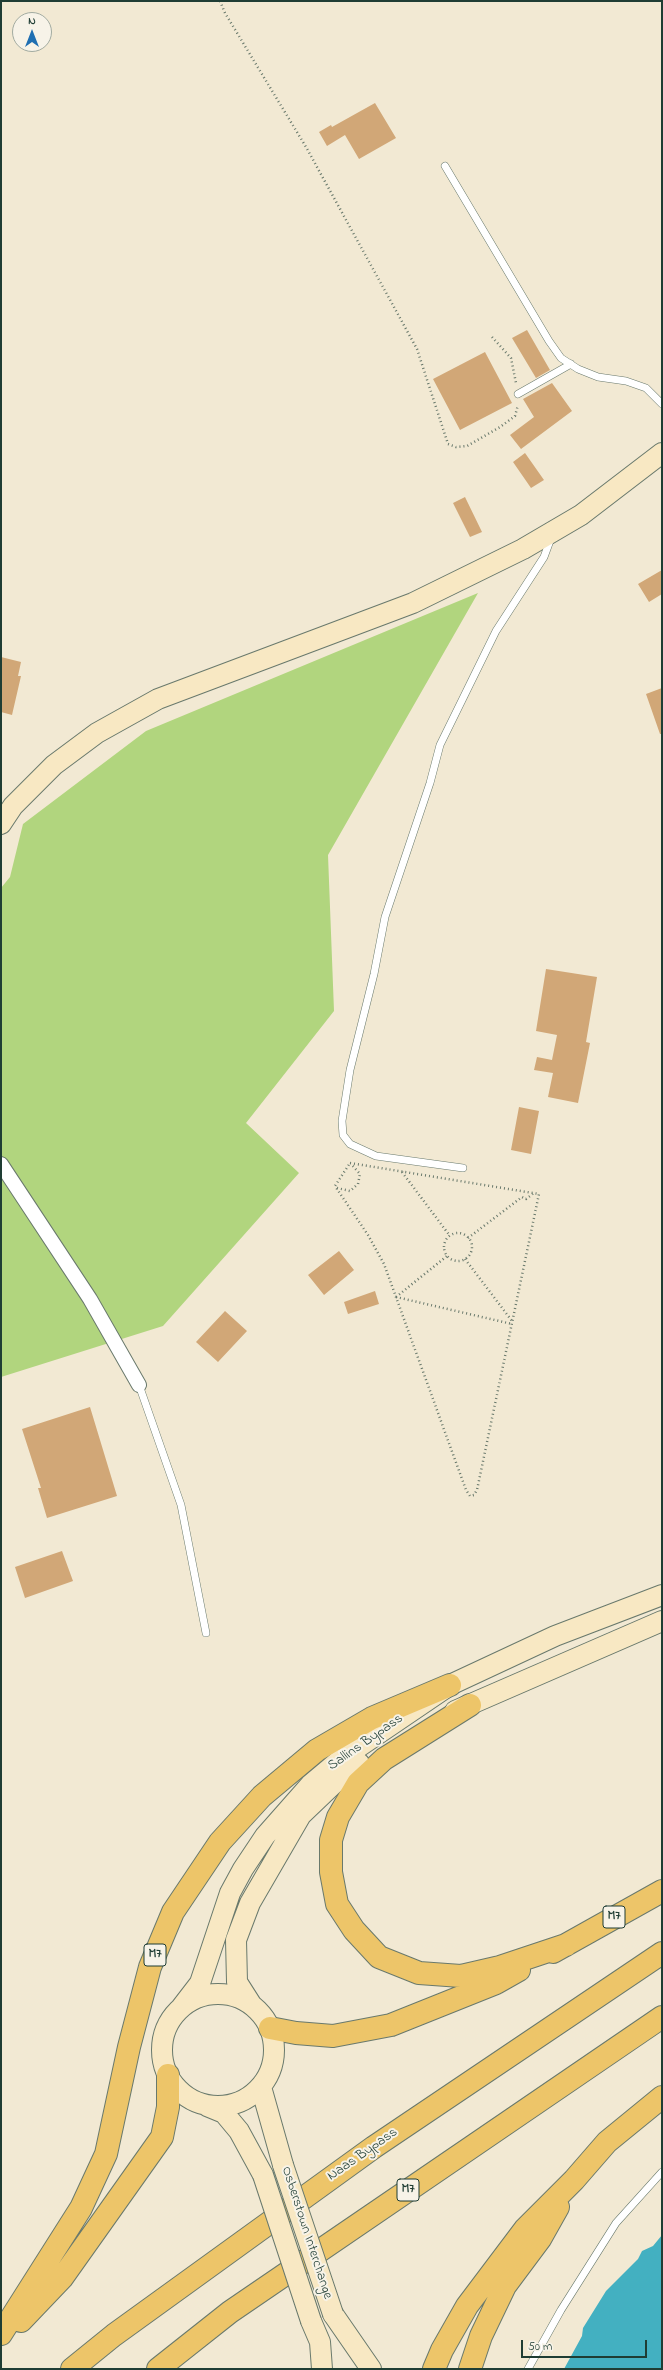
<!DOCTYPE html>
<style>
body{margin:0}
#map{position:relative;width:663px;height:2370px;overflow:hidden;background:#f2e9d3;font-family:"Indie Flower",sans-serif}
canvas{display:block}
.frame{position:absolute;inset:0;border:2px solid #1f3d34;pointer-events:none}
.north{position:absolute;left:12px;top:12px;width:40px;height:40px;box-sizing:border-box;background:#f7f3e8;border:1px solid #a1aaa0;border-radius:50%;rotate:0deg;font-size:11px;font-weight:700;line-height:16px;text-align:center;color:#1f3d34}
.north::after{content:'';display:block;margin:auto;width:14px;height:18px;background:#1f6fb2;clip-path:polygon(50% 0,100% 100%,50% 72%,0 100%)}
.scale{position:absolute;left:521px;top:2340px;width:126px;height:18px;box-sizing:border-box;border:2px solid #1f3d34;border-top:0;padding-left:5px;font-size:12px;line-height:14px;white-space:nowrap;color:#1f3d34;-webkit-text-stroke:3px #f7f3e8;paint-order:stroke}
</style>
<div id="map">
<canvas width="663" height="2370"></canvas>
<div class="frame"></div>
<div class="north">N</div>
<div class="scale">50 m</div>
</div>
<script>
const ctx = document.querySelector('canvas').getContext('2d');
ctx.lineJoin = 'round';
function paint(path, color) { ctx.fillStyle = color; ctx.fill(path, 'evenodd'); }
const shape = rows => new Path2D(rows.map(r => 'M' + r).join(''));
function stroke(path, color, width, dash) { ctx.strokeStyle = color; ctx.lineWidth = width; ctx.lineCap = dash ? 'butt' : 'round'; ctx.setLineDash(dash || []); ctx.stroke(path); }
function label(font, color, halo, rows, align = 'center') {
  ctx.font = font + ' "Indie Flower",sans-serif'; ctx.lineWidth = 4; ctx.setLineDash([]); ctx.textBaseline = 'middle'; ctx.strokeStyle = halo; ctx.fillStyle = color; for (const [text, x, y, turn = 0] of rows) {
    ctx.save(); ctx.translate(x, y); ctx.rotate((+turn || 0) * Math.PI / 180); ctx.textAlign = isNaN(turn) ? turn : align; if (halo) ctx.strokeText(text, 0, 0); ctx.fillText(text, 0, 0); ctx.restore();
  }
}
paint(shape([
 [478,593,328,855,334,1011,246,1123,299,1173,163,1326,1,1377,1,888,10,877,23,824,146,731]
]), '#b1d57e');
paint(shape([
 [662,2235,662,2369,564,2369,582,2336,583,2328,606,2291,638,2259,642,2251,653,2246]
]), '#43b0c1');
paint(shape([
 [375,103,396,138,359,159,345,135,327,146,319,132,331,125,332,127],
 [527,330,550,370,536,378,512,338],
 [485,352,512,403,460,430,433,379],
 [552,383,572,411,521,449,510,435,534,417,523,399],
 [525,453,544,480,531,488,513,462],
 [465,497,482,532,470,537,453,503],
 [662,570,662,594,649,602,638,584],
 [1,657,21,662,18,676,21,676,12,715,1,712],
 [662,688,662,734,660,734,646,694],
 [546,969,597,977,586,1042,590,1043,578,1103,548,1097,553,1073,534,1070,537,1057,552,1060,557,1035,536,1031],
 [519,1107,539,1111,531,1154,511,1150],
 [339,1251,354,1270,324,1295,308,1275],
 [375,1291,379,1304,348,1314,344,1302],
 [225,1311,247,1331,218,1362,196,1342],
 [90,1407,117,1496,47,1518,38,1488,41,1488,22,1429],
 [62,1551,73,1581,25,1598,15,1567]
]), '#d1a777');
const lane = shape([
 [445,166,549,341,561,358,578,369,598,377,626,381,646,388,662,404],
 [518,394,571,364],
 [463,1168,376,1156,350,1144,343,1135,342,1121,350,1070,374,974,385,917,430,783,440,745,496,631,544,557,551,538],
 [139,1385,181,1505,206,1633],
 [528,2369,561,2310,616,2223,662,2172]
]);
const street = shape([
 [1,1164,90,1299,139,1385]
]);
const secondary = shape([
 [1,824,13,806,54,765,97,733,158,699,413,603,523,549,581,515,662,453],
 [455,1711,662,1621],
 '162 2050a56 56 0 1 1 112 0a56 56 0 1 1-112 0Z',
 [251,2004,237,1982,236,1940,250,1903,301,1815,345,1773,359,1763],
 [180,2009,200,1983,230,1893,243,1869,265,1836,310,1785,341,1759,450,1685,555,1636,662,1595],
 [261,2087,283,2165],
 [207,2106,224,2113,239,2131,263,2175],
 [333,2314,371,2369],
 [311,2321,320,2342,322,2369]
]);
const highway = shape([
 [470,1705,384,1759,358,1783,338,1817,331,1840,331,1872,337,1904,354,1930,379,1957,419,1973,461,1976,500,1967,566,1945],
 [553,1952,662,1891],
 [270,2028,296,2033,333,2036,391,2025,496,1983,519,1970],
 [21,2321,62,2278,162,2137,168,2107,168,2075],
 [1,2334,81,2208,106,2154,129,2047,150,1967,173,1912,220,1842,262,1796,317,1750,372,1718,450,1685],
 [72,2369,114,2335,374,2147,662,1953],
 [158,2369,230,2312,662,2017],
 [434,2369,442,2350,467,2306,525,2229,574,2180,607,2142,662,2097],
 [470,2369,481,2336,505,2286,540,2239,558,2207]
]);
stroke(lane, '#69796c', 8);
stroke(street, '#69796c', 16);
stroke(secondary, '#69796c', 22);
stroke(highway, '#69796c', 24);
stroke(shape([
 [220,1,225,13,306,147,417,349,448,444,456,447,467,446,500,427,515,416,518,405],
 [492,337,511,358,516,383],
 [350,1163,539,1194,477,1490,474,1495,470,1496,466,1490,384,1264,368,1235,335,1186,350,1163],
 [402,1172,450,1236],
 [337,1188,350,1191,358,1184,360,1174,352,1165],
 '444 1247a14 14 0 1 1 28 0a14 14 0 1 1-28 0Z',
 [468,1238,522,1197,526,1199,534,1193],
 [465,1259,512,1321],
 [396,1297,512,1324],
 [396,1297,447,1256]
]), '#69796c', 2.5, [1, 3]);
stroke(lane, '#fff', 7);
stroke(street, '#fff', 14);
stroke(secondary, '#f8e8c3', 20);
stroke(highway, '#edc569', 22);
const secondaryBridge = shape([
 [283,2165,333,2314],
 [263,2175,311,2321]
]);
stroke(secondaryBridge, '#69796c', 22, []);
stroke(secondaryBridge, '#f8e8c3', 20);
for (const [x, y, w] of [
 [614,1917,22],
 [155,1955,22],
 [408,2190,22]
]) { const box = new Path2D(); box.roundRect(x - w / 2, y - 11, w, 22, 3); ctx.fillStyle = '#f7f3e8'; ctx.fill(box); stroke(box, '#1f3d34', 1); }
label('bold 13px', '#1f3d34', null, [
 ["M7",614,1917],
 ["M7",155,1955],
 ["M7",408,2190]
]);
label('14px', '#1f3d34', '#f7f3e8', [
 ["Sallins Bypass",366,1743,-35],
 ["Naas Bypass",363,2155,-35],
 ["Osberstown Interchange",306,2233,72]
]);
</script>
